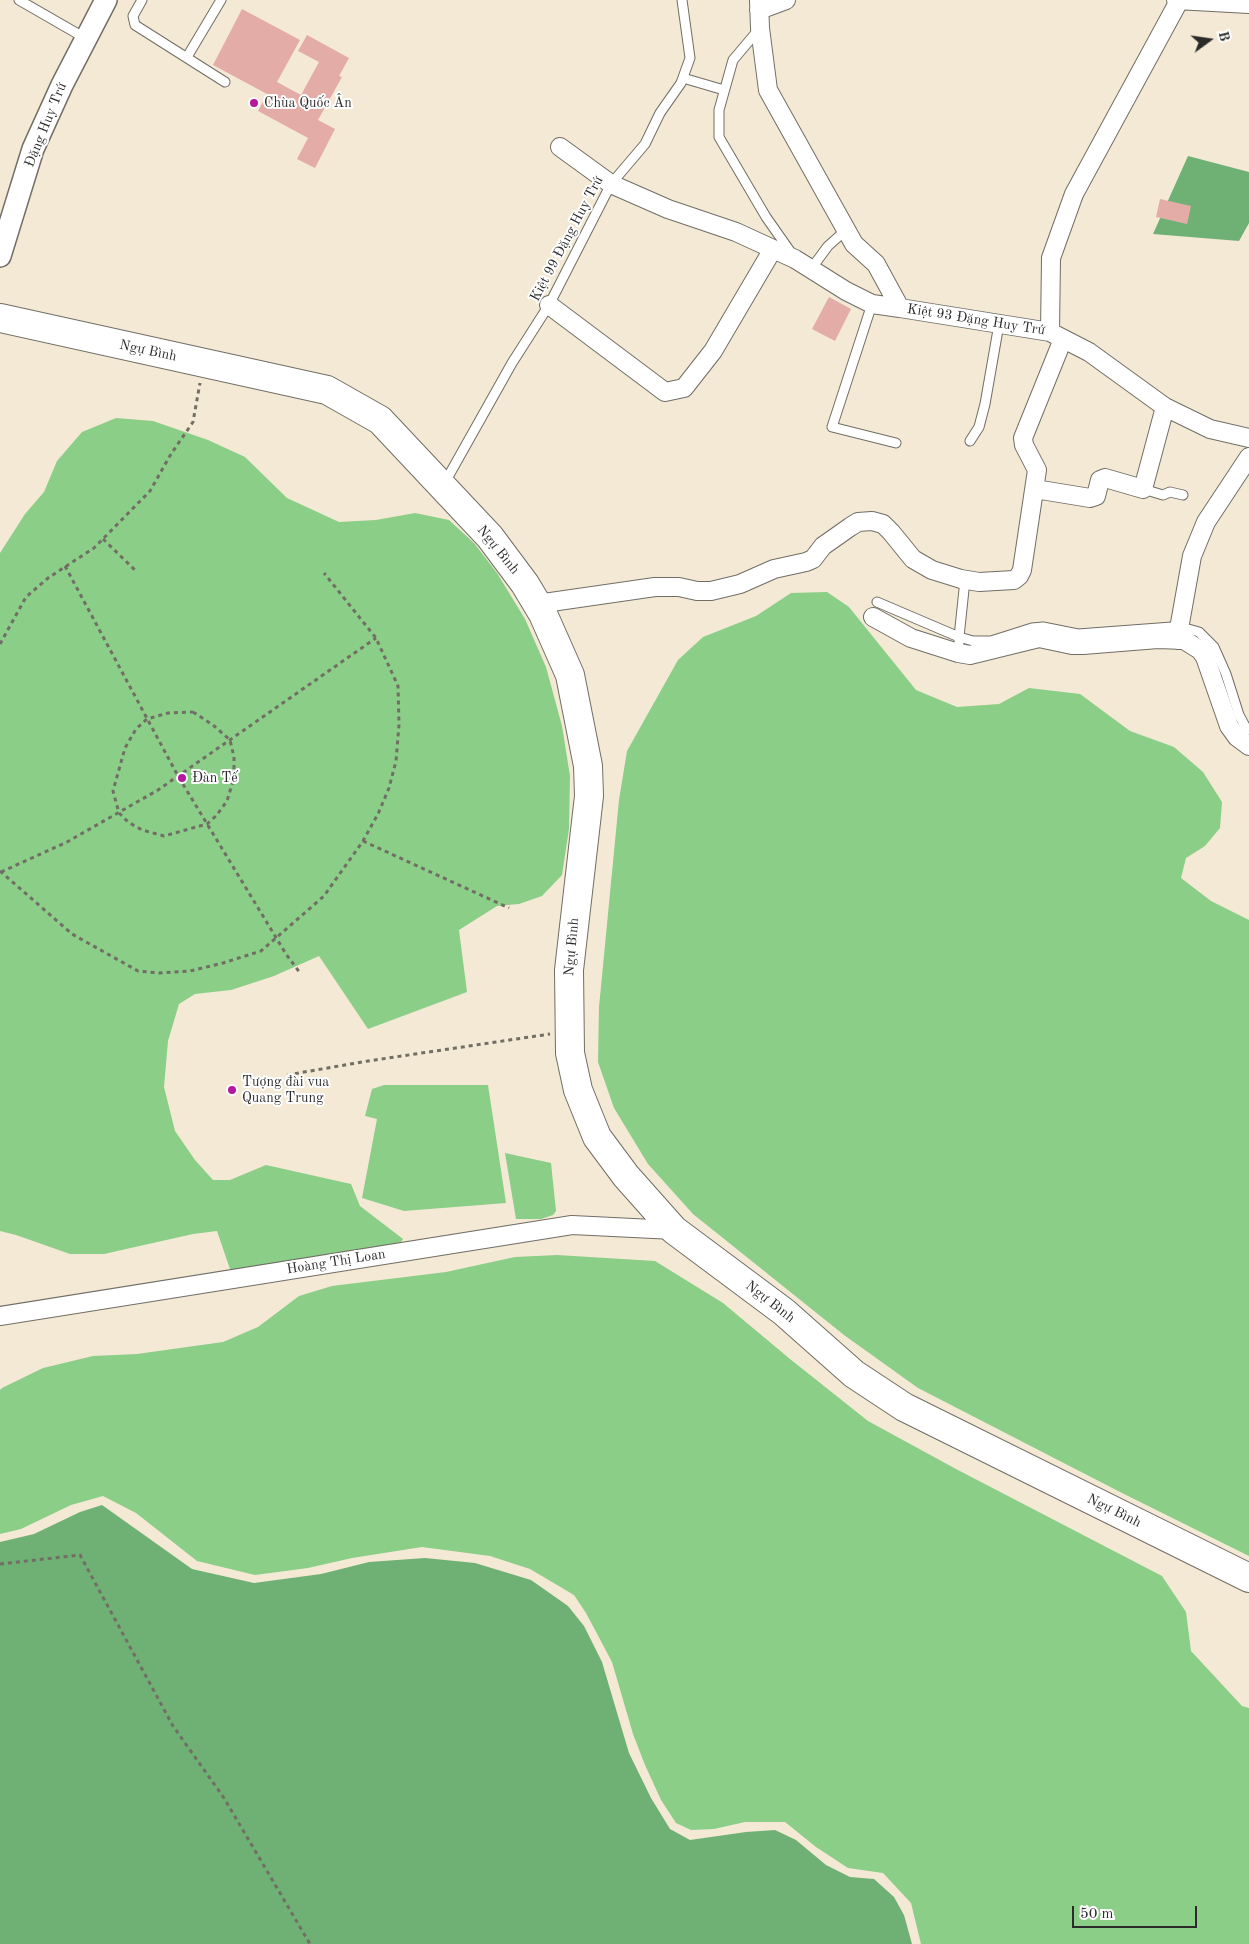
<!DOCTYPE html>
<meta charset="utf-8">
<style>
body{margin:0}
#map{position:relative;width:1249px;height:1944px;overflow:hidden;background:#f4e9d4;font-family:"Old Standard TT",serif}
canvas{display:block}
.north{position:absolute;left:1184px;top:15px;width:50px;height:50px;-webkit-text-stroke:4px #fff;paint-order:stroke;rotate:76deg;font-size:14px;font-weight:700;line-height:20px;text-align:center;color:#2b2b2b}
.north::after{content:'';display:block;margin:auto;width:18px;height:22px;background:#2b2b2b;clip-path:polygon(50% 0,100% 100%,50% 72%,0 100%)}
.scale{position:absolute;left:1072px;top:1906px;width:125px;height:22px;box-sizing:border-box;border:2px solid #2b2b2b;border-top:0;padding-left:6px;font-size:15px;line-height:18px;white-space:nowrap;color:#2b2b2b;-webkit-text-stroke:4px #fff;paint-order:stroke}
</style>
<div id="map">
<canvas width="1249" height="1944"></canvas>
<div class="north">B</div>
<div class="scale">50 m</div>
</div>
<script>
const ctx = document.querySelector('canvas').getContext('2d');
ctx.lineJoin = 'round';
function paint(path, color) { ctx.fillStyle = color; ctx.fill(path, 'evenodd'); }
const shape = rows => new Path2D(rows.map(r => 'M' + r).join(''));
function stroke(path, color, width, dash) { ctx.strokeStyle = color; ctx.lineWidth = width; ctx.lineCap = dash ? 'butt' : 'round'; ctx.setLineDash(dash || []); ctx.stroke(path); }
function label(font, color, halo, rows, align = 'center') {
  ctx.font = font + ' "Old Standard TT",serif'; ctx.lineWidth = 4; ctx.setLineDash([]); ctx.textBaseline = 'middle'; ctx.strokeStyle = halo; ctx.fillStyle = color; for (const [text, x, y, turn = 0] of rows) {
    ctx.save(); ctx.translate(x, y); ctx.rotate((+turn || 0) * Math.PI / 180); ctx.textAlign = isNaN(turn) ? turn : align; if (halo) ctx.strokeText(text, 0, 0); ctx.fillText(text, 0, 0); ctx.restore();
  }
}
paint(shape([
 [116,418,153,421,208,440,245,457,287,498,339,522,376,520,415,513,449,520,474,543,497,573,525,619,546,667,562,726,570,776,569,829,562,875,542,896,519,904,497,906,459,930,467,992,368,1029,319,956,274,976,231,990,195,994,179,1004,168,1041,164,1087,175,1131,195,1160,213,1180,230,1180,266,1165,351,1184,360,1206,403,1239,399,1245,231,1272,217,1231,193,1234,104,1254,70,1254,16,1235,0,1231,0,553,25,514,44,492,57,461,82,432],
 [827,592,849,607,916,690,957,707,999,704,1029,688,1080,694,1130,731,1174,747,1203,772,1222,802,1220,828,1205,846,1186,858,1181,878,1211,901,1249,920,1249,1556,1122,1493,918,1388,844,1335,693,1214,648,1164,614,1108,598,1062,599,1007,619,800,627,751,678,660,703,637,756,616,791,593],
 [384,1085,488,1085,506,1203,404,1211,362,1198,377,1119,365,1116,372,1089],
 [505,1153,551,1163,556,1211,553,1215,541,1219,516,1219],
 [557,1255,655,1261,723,1303,790,1359,868,1421,956,1469,1162,1576,1186,1612,1191,1651,1242,1706,1249,1708,1249,1944,921,1944,911,1903,883,1873,848,1868,816,1847,785,1822,745,1822,714,1829,691,1830,676,1823,661,1800,645,1765,633,1734,612,1662,586,1613,574,1595,530,1569,490,1556,422,1547,352,1558,308,1568,255,1575,197,1561,136,1513,103,1496,71,1505,21,1529,0,1534,0,1390,2,1388,43,1368,93,1356,137,1354,223,1342,258,1327,299,1296,332,1286,446,1272,515,1257]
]), '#8ace88');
paint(shape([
 [1188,156,1249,172,1249,223,1239,241,1153,234],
 [102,1505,192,1569,254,1583,321,1574,369,1562,425,1558,475,1563,531,1580,568,1606,584,1626,602,1662,629,1753,651,1798,670,1829,690,1840,746,1832,775,1830,796,1840,826,1865,850,1877,874,1879,894,1897,904,1915,912,1944,0,1944,0,1542,34,1534,80,1512]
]), '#6fb174');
paint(shape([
 [242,9,300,40,277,82,301,95,319,62,298,51,307,35,349,58,339,76,342,77,318,120,335,129,315,168,297,159,308,138,258,111,267,94,213,65],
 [1160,199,1191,206,1187,224,1156,217],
 [829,297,851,309,835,341,812,329]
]), '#e4aca7');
const service = shape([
 [19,0,85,38],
 [142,0,133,16,135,25,225,82],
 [760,28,733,60,719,110,719,137,766,217,792,254],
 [187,57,221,0],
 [683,78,724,90],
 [811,269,828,246,846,230],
 [872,304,832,427,896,443],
 [970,441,979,427,985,404,999,324],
 [444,484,512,363,549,305,611,184,645,144,660,113,681,83,690,58,682,0],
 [1143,489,1163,495,1170,492,1183,495],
 [965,580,959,637,973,641,991,641,1032,628,1043,627,1078,634,1172,627,1181,627,1199,632,1214,647,1226,674,1239,715,1246,728,1249,730],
 [877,602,959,637,959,643]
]);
const minor = shape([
 [759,0,760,28,768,90,854,244,876,264,900,308,1050,332,1089,352,1165,407,1210,429,1249,438],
 [1176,0,1249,4],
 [759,10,786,0],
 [560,147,611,184,668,209,736,232,773,249,795,259,846,291,872,304,900,308],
 [549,305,665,392,684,388,713,351,773,249],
 [1050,332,1051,258,1074,194,1179,1],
 [1035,489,1090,498,1096,496,1100,480,1105,478,1143,489,1165,407],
 [537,604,655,587,679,587,697,591,711,591,740,584,774,569,806,562,813,559,823,546,850,527,858,522,872,521,883,524,891,532,913,559,932,570,961,579,979,582,1014,580,1019,576,1022,570,1037,470,1024,445,1023,438,1063,339],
 [873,617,911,638,958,653,970,655,1039,638,1072,645,1083,645,1158,639,1184,640,1200,650,1205,657,1229,726,1237,737,1249,746],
 [1177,640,1192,556,1206,522,1249,457],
 [0,1316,572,1225,674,1230]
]);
const tertiary = shape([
 [0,256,33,149,62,85,106,0]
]);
const trunk = shape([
 [0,318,327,390,380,420,490,537,525,584,543,614,570,675,588,766,589,796,569,970,570,1053,578,1090,597,1137,626,1176,674,1230,784,1312,854,1374,904,1407,1249,1578]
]);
stroke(service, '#716e66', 11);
stroke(minor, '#716e66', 20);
stroke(tertiary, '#716e66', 24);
stroke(trunk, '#716e66', 30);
stroke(shape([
 [103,539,137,572],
 [65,566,178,776,286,954,300,973],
 [0,644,26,597,48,578,94,548,150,491,171,454,193,422,200,383],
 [193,712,213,725,230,740,234,757,234,778,227,801,216,816,207,824,164,836,142,830,128,822,119,813,113,791,125,748,136,729,147,719,168,713,193,712],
 [363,841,509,908],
 [0,871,72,934,138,971,159,973,190,971,223,963,261,951,324,896,363,841,378,814,389,788,396,761,399,725,398,686,376,638,324,573],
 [1,872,67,842,158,790,376,638],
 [287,1075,368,1061,550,1034],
 [0,1564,80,1555,173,1726,224,1798,310,1944]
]), '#716e66', 3, [4, 4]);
stroke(service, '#fff', 9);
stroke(minor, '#fff', 18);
stroke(tertiary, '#fff', 21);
stroke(trunk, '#fff', 28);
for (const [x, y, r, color] of [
 [254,103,5,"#b5179e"],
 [182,778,5,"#b5179e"],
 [232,1090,5,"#b5179e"]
]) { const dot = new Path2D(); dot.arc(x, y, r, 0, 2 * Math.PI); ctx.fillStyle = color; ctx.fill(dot); stroke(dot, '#fff', 2); }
label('14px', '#2b2b2b', '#fff', [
 ["Chùa Quốc Ân",264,103],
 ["Đàn Tế",192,778],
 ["Tượng đài vua",242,1082],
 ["Quang Trung",242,1098]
], 'left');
label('14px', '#2b2b2b', '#fff', [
 ["Đặng Huy Trứ",46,125,-68],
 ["Kiệt 99 Đặng Huy Trứ",567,239,-62],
 ["Kiệt 93 Đặng Huy Trứ",976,320,9],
 ["Ngự Bình",148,351,12],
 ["Ngự Bình",498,550,51],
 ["Ngự Bình",572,947,-85],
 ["Hoàng Thị Loan",336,1262,-9],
 ["Ngự Bình",770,1302,38],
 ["Ngự Bình",1114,1511,26]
]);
</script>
